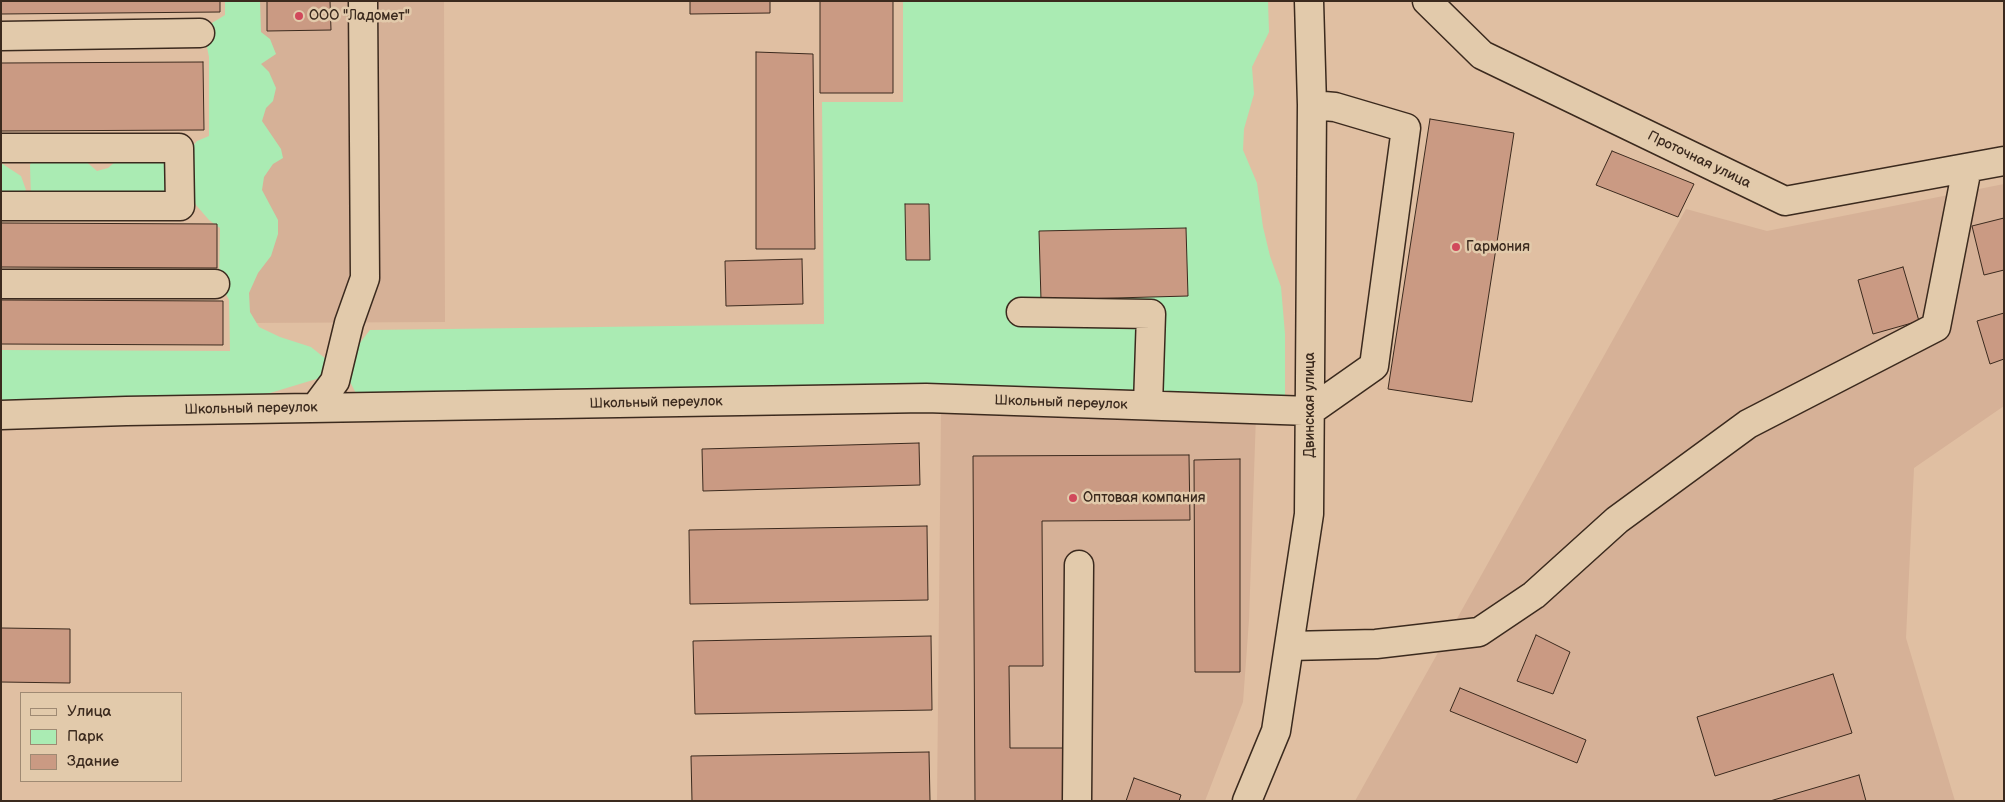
<!DOCTYPE html>
<meta charset="utf-8">
<style>
body{margin:0}
#map{position:relative;width:2005px;height:802px;overflow:hidden;background:#e0bfa2;font-family:"Balsamiq Sans",sans-serif}
canvas{display:block}
.frame{position:absolute;inset:0;border:2px solid #3b2a1e;pointer-events:none}
.legend{position:absolute;left:20px;top:692px;width:162px;height:90px;box-sizing:border-box;background:#e2caab;border:1px solid #9f8a73;margin:0;padding:6px 9px;list-style:none;font-size:15px;color:#3b2a1e}
.legend li{display:flex;align-items:center;gap:10px;height:25px}
.legend b{width:25px;border:1px solid #9f8a73}
</style>
<div id="map">
<canvas width="2005" height="802"></canvas>
<div class="frame"></div>
<ul class="legend">
<li><b style="height:6px;background:#e2caab"></b>Улица</li>
<li><b style="height:14px;background:#aaebb3"></b>Парк</li>
<li><b style="height:14px;background:#ca9a83"></b>Здание</li>
</ul>
</div>
<script>
const ctx = document.querySelector('canvas').getContext('2d');
ctx.lineJoin = 'round';
function paint(path, color) { ctx.fillStyle = color; ctx.fill(path, 'evenodd'); }
const shape = rows => new Path2D(rows.map(r => 'M' + r).join(''));
function stroke(path, color, width, dash) { ctx.strokeStyle = color; ctx.lineWidth = width; ctx.lineCap = dash ? 'butt' : 'round'; ctx.setLineDash(dash || []); ctx.stroke(path); }
function label(font, color, halo, rows, align = 'center') {
  ctx.font = font + ' "Balsamiq Sans",sans-serif'; ctx.lineWidth = 5; ctx.setLineDash([]); ctx.textBaseline = 'middle'; ctx.strokeStyle = halo; ctx.fillStyle = color; for (const [text, x, y, turn = 0] of rows) {
    ctx.save(); ctx.translate(x, y); ctx.rotate((+turn || 0) * Math.PI / 180); ctx.textAlign = isNaN(turn) ? turn : align; if (halo) ctx.strokeText(text, 0, 0); ctx.fillText(text, 0, 0); ctx.restore();
  }
}
paint(shape([
 [243,1,444,1,445,322,245,323],
 [2004,184,2004,406,1914,468,1906,638,1955,801,1355,801,1686,209,1767,231],
 [941,413,1256,415,1249,620,1243,702,1205,801,937,801]
]), '#d6b197');
paint(shape([
 [225,1,260,1,261,32,270,39,276,54,261,64,269,72,276,88,273,101,266,108,262,121,281,149,283,158,273,164,264,177,262,190,278,220,278,234,271,256,258,273,249,293,250,312,259,327,280,337,311,347,331,363,323,377,270,393,223,400,1,406,1,350,230,351,229,300,219,280,220,228,209,220,196,205,187,184,188,152,197,141,209,136,209,57,206,42,212,23,225,15],
 [903,1,1268,1,1269,32,1252,67,1254,94,1244,129,1243,150,1257,183,1263,227,1270,256,1281,287,1285,334,1285,400,358,397,349,380,352,353,370,330,824,324,822,102,903,102],
 [156,155,172,166,170,194,31,197,30,165,34,156,83,159,97,171,108,168,122,156],
 [1,163,21,176,26,190,16,199,1,199]
]), '#aaebb3');
const building = shape([
 [1,1,220,1,220,12,1,14,1,1],
 [267,1,330,1,331,30,267,31,267,1],
 [690,1,770,1,770,13,690,14,690,1],
 [820,1,893,1,893,93,820,93,820,1],
 [756,52,813,54,815,249,756,249,756,52],
 [203,62,204,130,1,131,1,63,203,62],
 [1430,119,1514,133,1472,402,1388,389,1430,119],
 [1612,151,1694,184,1678,217,1596,185,1612,151],
 [905,204,929,204,930,260,906,260,905,204],
 [2004,218,2004,270,1984,275,1972,226,2004,218],
 [1,223,217,224,217,268,1,267,1,223],
 [1186,228,1188,296,1041,300,1039,231,1186,228],
 [802,259,803,304,726,306,725,261,802,259],
 [1903,267,1919,321,1873,334,1858,280,1903,267],
 [1,300,223,301,223,345,1,344,1,300],
 [2004,313,2004,359,1990,364,1977,321,2004,313],
 [919,443,920,485,703,491,702,449,919,443],
 [1189,455,1190,520,1042,521,1043,666,1009,666,1010,748,1074,748,1075,801,975,801,973,456,1189,455],
 [1240,459,1240,672,1195,672,1194,460,1240,459],
 [927,526,928,600,690,604,689,530,927,526],
 [1,628,70,629,70,683,1,682,1,628],
 [1536,635,1570,652,1553,694,1517,681,1536,635],
 [931,636,932,710,695,714,693,641,931,636],
 [1833,674,1852,733,1715,776,1697,717,1833,674],
 [1460,688,1586,740,1577,763,1450,711,1460,688],
 [929,752,930,801,692,801,691,756,929,752],
 [1859,775,1866,801,1770,801,1859,775],
 [1134,778,1181,795,1179,801,1126,801,1134,778]
]);
paint(building, '#ca9a83');
stroke(building, '#3b2a1e', 1);
const minor = shape([
 [1427,1,1482,55,1785,201,2004,161],
 [1,36,200,33],
 [1,148,179,148,180,206,1,206],
 [1,284,215,284],
 [1021,312,1151,314,1148,405],
 [315,408,335,381,349,323,365,278,363,1],
 [1,415,126,411,926,398,1310,411,1374,366,1406,128,1335,107,1312,105],
 [1289,646,1376,644,1479,632,1534,595,1617,520,1748,424,1936,327,1967,168],
 [1077,801,1079,565],
 [1247,801,1276,731,1309,514,1312,105,1309,1]
]);
stroke(minor, '#3b2a1e', 31);
stroke(minor, '#e2caab', 28);
for (const [x, y, r, color] of [
 [299,16,5,"#d1495b"],
 [1456,247,5,"#d1495b"],
 [1073,498,5,"#d1495b"]
]) { const dot = new Path2D(); dot.arc(x, y, r, 0, 2 * Math.PI); ctx.fillStyle = color; ctx.fill(dot); stroke(dot, '#e2caab', 2); }
label('14px', '#3b2a1e', '#e2caab', [
 ["ООО \"Ладомет\"",309,16],
 ["Гармония",1466,247],
 ["Оптовая компания",1083,498]
], 'left');
label('14px', '#3b2a1e', '#e2caab', [
 ["Проточная улица",1699,160,26],
 ["Школьный переулок",656,403,-1],
 ["Школьный переулок",1061,403,2],
 ["Двинская улица",1310,405,-90],
 ["Школьный переулок",251,409,-1]
]);
</script>
